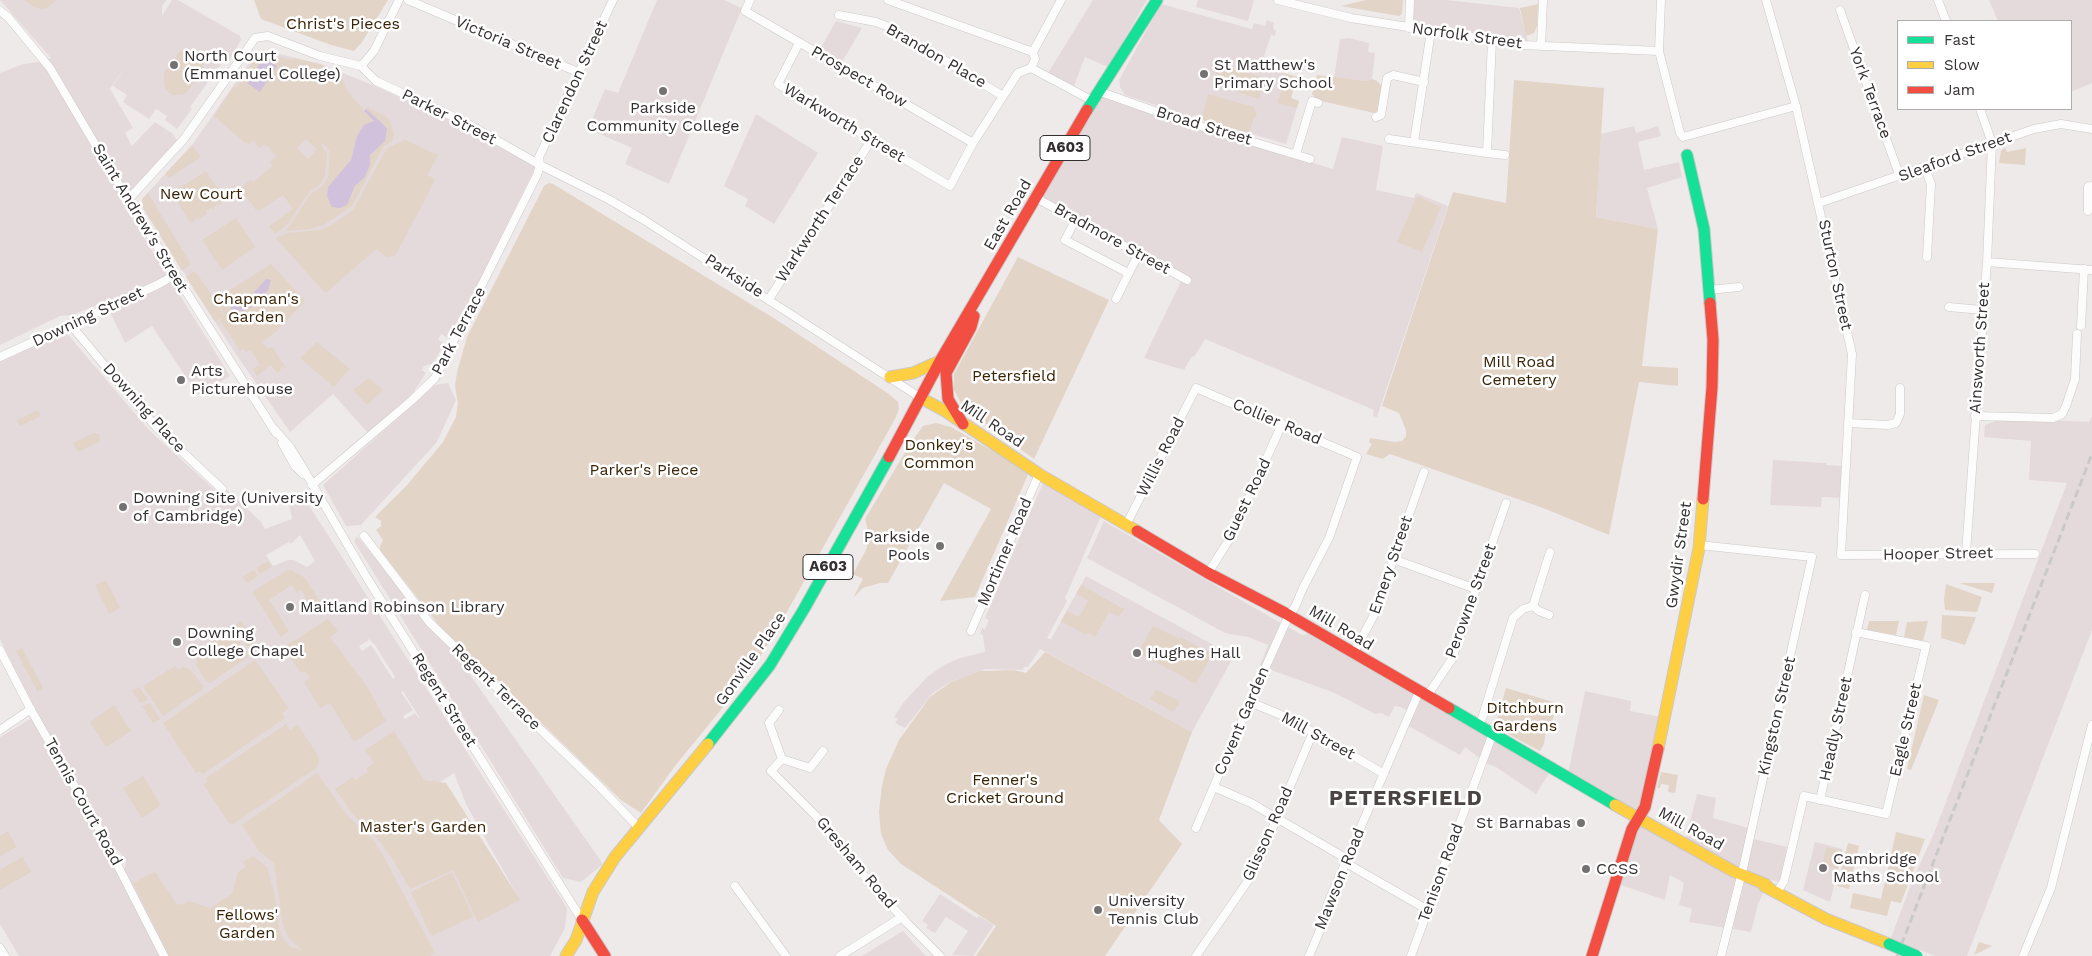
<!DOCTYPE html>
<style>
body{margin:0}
#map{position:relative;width:2092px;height:956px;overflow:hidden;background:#efeaea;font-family:"Work Sans",sans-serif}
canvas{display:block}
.legend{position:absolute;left:1897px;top:20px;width:175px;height:90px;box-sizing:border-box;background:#fff;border:1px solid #aeacad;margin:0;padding:6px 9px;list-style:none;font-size:15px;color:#343031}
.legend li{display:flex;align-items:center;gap:10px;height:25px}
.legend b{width:25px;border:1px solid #aeacad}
</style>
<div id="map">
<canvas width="2092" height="956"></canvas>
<ul class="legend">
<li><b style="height:6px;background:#16e098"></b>Fast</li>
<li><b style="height:6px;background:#ffcf43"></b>Slow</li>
<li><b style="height:6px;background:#f24e42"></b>Jam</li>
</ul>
</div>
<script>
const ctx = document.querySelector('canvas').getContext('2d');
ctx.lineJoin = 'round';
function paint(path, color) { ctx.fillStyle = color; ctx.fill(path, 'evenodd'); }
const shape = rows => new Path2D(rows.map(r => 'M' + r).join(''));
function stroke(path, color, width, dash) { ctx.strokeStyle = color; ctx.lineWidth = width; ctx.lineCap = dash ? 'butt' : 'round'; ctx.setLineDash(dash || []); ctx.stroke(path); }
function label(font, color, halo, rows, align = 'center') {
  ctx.font = font + ' "Work Sans",sans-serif'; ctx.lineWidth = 5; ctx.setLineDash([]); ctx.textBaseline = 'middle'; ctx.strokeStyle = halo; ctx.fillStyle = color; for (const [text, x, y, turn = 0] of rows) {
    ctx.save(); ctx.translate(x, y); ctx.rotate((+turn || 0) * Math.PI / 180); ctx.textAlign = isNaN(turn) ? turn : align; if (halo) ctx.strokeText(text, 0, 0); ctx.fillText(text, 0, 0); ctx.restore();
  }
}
paint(shape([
 [0,0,167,0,162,6,162,16,172,0,178,0,240,36,241,40,230,59,228,61,225,59,190,107,192,109,177,129,165,120,167,116,156,109,149,119,123,102,127,95,113,86,124,69,110,89,133,128,125,133,132,146,155,122,173,134,177,141,122,202,230,376,198,395,152,326,125,343,105,302,72,315,60,316,0,345,0,73,23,64,39,62,51,58],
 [657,0,724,0,742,8,669,184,625,164,632,148,588,129,605,89,618,93],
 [1093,0,1147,0,1108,67,1085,57,1074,86,1048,73],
 [1198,0,1254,0,1248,21,1196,7],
 [1413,0,1446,0,1519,8,1528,42,1411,26],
 [1989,0,2092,0,2092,83,2071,92,2071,21,1998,21],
 [1161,4,1252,29,1254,23,1265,26,1267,20,1274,23,1273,29,1276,30,1275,36,1271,35,1261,65,1268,68,1270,62,1282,66,1280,72,1297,77,1291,98,1299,101,1286,144,1203,120,1202,117,1196,115,1191,117,1125,95,1120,87,1119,80],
 [836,21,862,28,842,62,820,49],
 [1349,38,1369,43,1368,52,1375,53,1372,79,1366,81,1334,78,1340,39],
 [264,50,320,64,375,86,459,124,463,127,465,132,485,140,536,166,483,274,458,320,448,338,441,334,438,340,445,344,432,364,424,366,422,370,426,373,413,393,368,433,333,394,290,432,233,350,143,208,142,199,192,145,256,53],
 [1103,96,1169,119,1333,169,1342,137,1383,146,1376,190,1414,198,1416,193,1448,206,1377,417,1373,416,1374,410,1205,339,1194,357,1192,356,1184,370,1144,358,1184,275,1042,197],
 [756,114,818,153,774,224,745,206,748,199,724,186],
 [1634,126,1636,133,1658,126,1661,136,1638,142,1644,170,1679,162,1682,177,1647,188,1658,229,1596,217,1601,134],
 [64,330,149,430,217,492,225,488,261,522,265,529,292,519,289,505,303,496,567,908,565,928,550,956,167,956,124,871,126,862,120,852,113,848,37,713,0,639,0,361],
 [300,535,315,561,307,567,294,560,288,560,273,566,266,555,289,542,291,544],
 [367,637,375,645,395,677,393,679,371,645,362,651,359,646,369,640],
 [403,691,419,717,418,718,415,713,405,719,403,716,413,710,401,692],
 [454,773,466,804,518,897,446,783,440,782],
 [448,383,456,400,437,442,361,525,346,526,323,485,435,385],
 [2092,416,2092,630,1967,956,1935,956,1891,938,1911,884,1934,833,2067,483,2029,480,2031,441,1984,437,1985,425,1998,420,2018,421,2024,419,2089,422],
 [1773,460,1826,463,1826,465,1842,466,1840,498,1822,497,1821,507,1770,505],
 [1043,483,1101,516,1065,598,1067,601,1047,638,1051,639,1086,576,1234,656,1192,732,1040,649,1028,667,1024,667,1023,670,986,669,950,682,933,693,905,728,895,723,898,719,894,717,904,702,927,677,946,664,960,658,985,652,983,635,980,634,982,628,985,629,989,620,985,618],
 [1104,521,1279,622,1302,635,1308,634,1550,772,1536,794,1496,767,1486,763,1465,747,1460,755,1403,723,1408,711,1400,707,1395,706,1389,717,1381,713,1375,714,1335,693,1260,666,1268,645,1248,637,1225,633,1087,558],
 [357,536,459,659,603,864,581,882,563,878,354,541],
 [1585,691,1631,701,1630,711,1661,717,1641,804,1635,812,1568,774],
 [32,718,92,823,160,956,19,956,0,924,0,737],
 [1697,794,1716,798,1713,818,1752,829,1750,838,1787,847,1780,882,1751,875,1685,841],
 [1639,824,1764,891,1758,904,1751,932,1689,922,1692,909,1679,905,1684,883,1670,875,1665,900,1618,884],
 [1815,842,1843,849,1830,902,1803,890],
 [940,894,977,918,979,916,994,925,973,956,952,955,968,931,946,917,935,933,926,928,928,925,922,921],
 [903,931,926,956,862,956,883,943]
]), '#e5dadb');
paint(shape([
 [24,0,57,0,47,8,41,9,34,7],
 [254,0,388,0,362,42,354,51,331,45,261,19],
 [1366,0,1403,0,1402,14,1399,16,1341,6],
 [1538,4,1537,26,1534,33,1526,36,1520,8],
 [189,48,200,52,204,61,203,68,189,90,182,95,173,95,167,91,164,85,164,73,180,51],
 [261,53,292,60,294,58,320,64,339,72,348,92,374,121,357,136,351,160,333,183,352,196,355,186,365,177,370,165,370,155,385,141,382,123,366,109,367,107,387,117,391,124,394,135,392,141,383,147,352,206,324,225,310,229,286,231,310,195,323,185,328,177,330,152,323,143,321,145,327,154,325,175,321,183,308,193,287,225,275,234,269,226,293,209,283,195,259,211,258,209,256,210,240,188,251,180,253,182,273,166,270,162,276,156,269,147,263,145,260,148,253,140,249,144,244,142,214,116,234,86,237,87,257,55],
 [306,139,317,149,308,159,297,148],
 [1219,64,1265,78,1259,99,1212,84],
 [1284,73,1297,77,1291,98,1299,101,1297,108,1277,103,1285,80,1283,79],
 [1317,75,1366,81,1372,79,1377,81,1383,87,1379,110,1374,113,1317,100,1312,94],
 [1514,80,1604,88,1596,217,1658,229,1642,366,1678,368,1678,386,1639,382,1609,535,1543,508,1390,454,1383,459,1366,454,1372,444,1369,442,1370,438,1395,442,1402,441,1406,436,1406,430,1399,413,1382,406,1453,192,1506,203],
 [1208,94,1254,107,1257,116,1254,118,1249,133,1203,120,1202,117],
 [405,140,438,155,427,175,435,179,430,190,395,256,387,257,376,249,327,292,324,292,276,238,288,233,319,230,330,226,353,210,387,148],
 [192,145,201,157,169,178,165,174],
 [2005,147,2007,152,2026,148,2025,165,1999,163,2001,151],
 [206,171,224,197,220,200,222,204,215,206,213,210,211,208,206,211,207,214,199,219,197,218,191,224,172,193],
 [549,183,553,184,772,317,889,394,898,402,899,409,895,419,774,635,742,684,675,766,641,813,621,800,482,665,445,633,380,550,380,546,383,540,376,530,381,526,381,521,375,517,408,484,443,442,456,417,458,403,455,386,457,372,467,337,544,186],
 [148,193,189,261,190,265,182,271,143,208,142,199],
 [1417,196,1441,207,1422,252,1397,242],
 [236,218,255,247,222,270,202,240],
 [1018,257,1109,300,1034,459,964,408,954,390,954,374],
 [271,264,305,301,278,330,262,342,268,349,272,347,286,368,282,367,278,373,270,365,257,376,253,369,260,365,251,350,245,352,244,349,240,351,220,320,224,315,223,310,216,299],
 [194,271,198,275,222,311,223,316,215,322,186,277],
 [317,342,350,369,334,387,300,358],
 [369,378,383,390,367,405,353,390],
 [38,410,41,416,20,426,17,420],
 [936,423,951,427,1029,472,975,597,940,601,991,509,944,483,888,583,880,583,863,588,853,598,863,579,853,574,867,548,868,531,865,519,912,441,923,426],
 [94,433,99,434,100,441,78,452,73,443],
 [268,561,272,567,260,574,256,568],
 [254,570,258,576,247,583,242,577],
 [291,570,305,578,321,603,321,608,312,615,304,603,308,601,301,590,297,593,292,585,269,600,289,631,281,637,253,593,255,590,286,571],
 [106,580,120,608,109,614,95,585],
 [1959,583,1995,583,1992,593],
 [1946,584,1982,597,1977,612,1945,610,1944,599],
 [1081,585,1124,609,1119,617,1109,612,1095,637,1088,633,1086,635,1061,621,1067,611,1079,617,1085,607,1088,600,1076,594],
 [1942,615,1976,617,1965,645,1941,638],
 [328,619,338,631,330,637,368,688,386,721,354,742,330,703,320,708,304,682,310,678,305,671,301,673,289,656,293,653,287,645],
 [241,621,250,634,243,641,233,627],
 [1869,621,1899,621,1896,635,1867,630],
 [1928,621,1923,641,1904,637,1907,622],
 [1153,626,1180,639,1181,637,1212,654,1196,684,1139,653,1139,651],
 [231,629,249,656,210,683,207,682,196,665,197,658,202,654,199,651],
 [252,637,259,647,251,652,245,643],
 [22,648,43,688,37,691,16,651],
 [1045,652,1192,732,1159,820,1182,844,1105,956,976,956,996,926,901,864,888,850,881,834,879,811,882,786,886,769,899,740,930,697,951,682,980,671,1014,670,1026,673],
 [255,660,288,707,288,709,282,713,285,718,203,774,200,771,196,773,163,723],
 [175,666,178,670,183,667,190,669,203,686,203,689,163,716,143,686],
 [139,687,148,700,140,703,132,691],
 [1506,688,1557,703,1551,726,1546,730,1544,744,1540,751,1495,727],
 [1156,690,1178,700,1179,704,1173,712,1150,699],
 [1924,695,1939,700,1911,770,1907,769],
 [150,703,160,719,153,723,142,706],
 [114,705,131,731,106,747,90,722],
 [286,724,290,730,298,725,317,754,319,759,318,765,315,769,233,824,229,823,204,785,207,781,205,779],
 [394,731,424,780,446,783,520,900,478,922,453,870,410,889,392,858,378,839,351,812,335,789,353,777,356,780,368,772,366,769,374,763,365,750],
 [1661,772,1678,775,1675,793,1668,792,1669,785,1661,784,1660,788,1657,788],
 [317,773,347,815,374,841,386,861,435,953,430,956,169,956,133,883,155,872,177,904,182,905,189,901,210,908,232,894,238,872,246,867,243,862,253,856,267,867,275,897,279,928,284,940,290,947,302,950,289,938,283,926,274,863,259,851,242,825],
 [143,776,161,805,142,818,123,788],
 [8,831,17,847,0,856,0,836],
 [1896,832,1925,839,1901,903,1891,901,1887,916,1850,908,1853,893,1881,899],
 [1848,843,1859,846,1849,889,1837,886],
 [1826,847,1842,851,1838,869,1822,865],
 [22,857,31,872,0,890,0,870],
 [452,872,473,917,431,936,411,892],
 [1979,942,1992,946,1974,955]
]), '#e2d4c7');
paint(shape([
 [264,57,277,66,260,92,247,83],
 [366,109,382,123,387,129,385,141,370,155,370,165,365,177,355,186,347,205,340,208,332,207,327,196,328,187,351,160,357,136,364,125,374,121,364,111],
 [266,279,271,280,268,290,256,304,244,311,231,310,231,305,249,298]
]), '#d1c1dd');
const street = shape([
 [408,0,580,73],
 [750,0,745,11,973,143],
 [888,0,1033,52],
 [1278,0,1351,18,1522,45,1659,51],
 [1661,0,1659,51,1680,133,1683,137,1796,106],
 [1766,0,1796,106,1852,354,1841,555,2035,554],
 [1938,0,1946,21],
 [1840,10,1900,177],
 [0,11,8,17,50,68,128,200,276,433],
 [839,15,876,22,889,27,1003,96],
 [1409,28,1410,0],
 [799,43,778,84,950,186,973,143,1018,73,1031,68],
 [1541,46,1543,0],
 [361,66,376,81,461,120,540,165,610,200,644,220,921,398],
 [361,66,374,51,399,0],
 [1031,68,1035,59,1033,52,1061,0],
 [1031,68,1093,101],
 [1098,91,1177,119,1310,159],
 [1376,117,1381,115,1387,78,1393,75,1424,82],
 [1389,139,1487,153,1492,40],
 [1414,142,1431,31],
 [1487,153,1505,155],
 [1296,154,1312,101,1318,103],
 [1925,168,1931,184,1927,257],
 [1036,198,1187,280],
 [128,200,184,139,255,38,268,36,320,56,361,66],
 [1819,203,2034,129,2061,124,2092,129],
 [2088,211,2088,187,2092,186],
 [1076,219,1065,240,1128,273],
 [1987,262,2092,270],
 [1709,290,1739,287],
 [769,299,872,139],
 [1116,299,1139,253],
 [1949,307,1982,310],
 [70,324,156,427,222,489],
 [2081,326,2084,269],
 [0,357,157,285,175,275],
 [1975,416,2053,418,2062,414,2066,406,2075,379,2077,334],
 [1848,423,1888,425,1896,423,1900,414,1900,388],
 [274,429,290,447,300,463,367,578,582,920],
 [282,443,295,466,303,474],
 [312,485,411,401,435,378,537,175,540,165,539,157,613,0],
 [1126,525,1196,388,1357,457,1329,538,1303,588,1295,607,1289,615,1250,702,1196,828],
 [364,536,430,623,596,783,639,828],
 [1699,545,1812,557,1744,864,1721,956],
 [1966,553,1987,262,1992,143,1980,109],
 [1393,559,1476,589],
 [1208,573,1232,535,1282,424],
 [1533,606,1539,611,1549,615],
 [971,631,1039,474],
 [0,650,31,710,99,829,164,956],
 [1353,654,1374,615,1424,472],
 [1427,696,1452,659,1506,503],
 [1250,702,1281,715,1313,732,1384,774],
 [779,710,769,723,782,759,810,768,823,751],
 [1480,725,1513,618,1523,609,1533,606,1550,552],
 [0,730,31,709],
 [782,759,771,771,816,816,851,861,907,923,940,956],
 [1214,787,1251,803,1347,859],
 [1820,800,1865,595],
 [1346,863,1428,910],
 [735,886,786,956],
 [1777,892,1784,881,1804,796,1886,814,1926,646,1856,632],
 [0,948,5,956],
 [840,956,902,917],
 [1196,956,1250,878,1257,865,1313,732],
 [1309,956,1321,928,1328,903,1419,692],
 [1411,956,1493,733],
 [2023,956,2051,888,2092,725]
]);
const fast = shape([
 [1087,110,1157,0],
 [1687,155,1704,229,1710,303],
 [1449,708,1615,805],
 [708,744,770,665,804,609,889,457]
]);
const slow = shape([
 [890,377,913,373,940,361],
 [921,398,945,411,1039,474,1137,531],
 [1658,749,1699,548,1703,499],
 [1615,805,1733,871,1765,884,1769,888],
 [1764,886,1826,919,1889,944],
 [566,956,576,940,593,892,615,857,708,744]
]);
const jam = shape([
 [963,424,948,399,946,373,971,327,974,316],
 [889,457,940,361,1087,110],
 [1703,499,1712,387,1713,340,1710,303],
 [1137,531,1208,573,1285,613,1449,708],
 [582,920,605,956],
 [1592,956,1632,829,1645,807,1658,749]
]);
stroke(street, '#ccc8c8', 9);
stroke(fast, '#ccc8c8', 13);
stroke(slow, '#ccc8c8', 13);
stroke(jam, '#ccc8c8', 13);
stroke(street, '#fdfcfc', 8);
stroke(fast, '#16e098', 11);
stroke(slow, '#ffcf43', 11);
stroke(jam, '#f24e42', 11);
stroke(shape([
 [1897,956,2092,454]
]), '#cac9c9', 3, [8, 4]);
const fastBridge = shape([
 [1889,944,1917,956]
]);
stroke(fastBridge, '#ccc8c8', 13, []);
stroke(fastBridge, '#16e098', 11);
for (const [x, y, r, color] of [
 [174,65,5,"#757172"],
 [1204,74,5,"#757172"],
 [663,91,5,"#757172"],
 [181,380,5,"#757172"],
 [123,507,5,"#757172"],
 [940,546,5,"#757172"],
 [290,607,5,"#757172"],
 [177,642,5,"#757172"],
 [1137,653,5,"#757172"],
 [1581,823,5,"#757172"],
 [1823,868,5,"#757172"],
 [1586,869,5,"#757172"],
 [1098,910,5,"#757172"]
]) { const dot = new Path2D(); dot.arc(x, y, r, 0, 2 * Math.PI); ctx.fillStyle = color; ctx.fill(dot); stroke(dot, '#fff', 2); }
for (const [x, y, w] of [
 [1065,148,50],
 [828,567,50]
]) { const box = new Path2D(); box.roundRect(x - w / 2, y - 12.5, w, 25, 4); ctx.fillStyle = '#fff'; ctx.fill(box); stroke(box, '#343031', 1); }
label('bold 15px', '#343031', null, [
 ["A603",1065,148],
 ["A603",828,567]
]);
label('16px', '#3a2406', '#fff', [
 ["Christ's Pieces",343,24],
 ["New Court",201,194],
 ["Chapman's",256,299],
 ["Garden",256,317],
 ["Mill Road",1519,362],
 ["Cemetery",1519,380],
 ["Petersfield",1014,376],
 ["Donkey's",939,445],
 ["Common",939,463],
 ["Parker's Piece",644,470],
 ["Ditchburn",1525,708],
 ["Gardens",1525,726],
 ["Fenner's",1005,780],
 ["Cricket Ground",1005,798],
 ["Master's Garden",423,827],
 ["Fellows'",247,915],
 ["Garden",247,933]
]);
label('16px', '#343031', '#fff', [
 ["Norfolk Street",1467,36,8],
 ["Victoria Street",508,43,23],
 ["Brandon Place",936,56,30],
 ["Prospect Row",859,77,30],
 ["Clarendon Street",575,82,-65],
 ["York Terrace",1870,93,70],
 ["Parker Street",449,117,27],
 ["Warkworth Street",844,123,31],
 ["Broad Street",1204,126,17],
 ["Sleaford Street",1955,157,-20],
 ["East Road",1008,215,-60],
 ["Saint Andrew's Street",140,218,59],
 ["Warkworth Terrace",820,219,-57],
 ["Bradmore Street",1112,239,29],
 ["Sturton Street",1835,275,78],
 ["Parkside",734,276,33],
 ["Downing Street",88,317,-25],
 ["Park Terrace",459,331,-62],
 ["Ainsworth Street",1980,348,-86],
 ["Downing Place",144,408,48],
 ["Collier Road",1277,422,23],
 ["Mill Road",992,424,34],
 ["Willis Road",1161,457,-63],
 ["Guest Road",1247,500,-64],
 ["Mortimer Road",1005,552,-67],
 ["Hooper Street",1938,554,-1],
 ["Gwydir Street",1679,555,-82],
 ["Emery Street",1391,565,-71],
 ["Perowne Street",1471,601,-70],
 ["Mill Road",1341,628,31],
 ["Gonville Place",751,659,-55],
 ["Regent Terrace",496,687,44],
 ["Regent Street",444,700,58],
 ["Kingston Street",1777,716,-77],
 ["Covent Garden",1242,721,-67],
 ["Headly Street",1836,729,-78],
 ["Eagle Street",1906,730,-77],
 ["Mill Street",1318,736,29],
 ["Tennis Court Road",83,802,61],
 ["Mill Road",1691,829,29],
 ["Glisson Road",1268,834,-66],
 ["Gresham Road",856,863,50],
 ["Tenison Road",1441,873,-70],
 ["Mawson Road",1340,879,-68]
]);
label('16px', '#343031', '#fff', [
 ["North Court",184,56],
 ["(Emmanuel College)",184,74],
 ["St Matthew's",1214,65],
 ["Primary School",1214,83],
 ["Parkside",663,108,"center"],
 ["Community College",663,126,"center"],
 ["Arts",191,371],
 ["Picturehouse",191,389],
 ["Downing Site (University",133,498],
 ["of Cambridge)",133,516],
 ["Parkside",930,537,"right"],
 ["Pools",930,555,"right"],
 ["Maitland Robinson Library",300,607],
 ["Downing",187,633],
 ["College Chapel",187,651],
 ["Hughes Hall",1147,653],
 ["St Barnabas",1571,823,"right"],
 ["Cambridge",1833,859],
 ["Maths School",1833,877],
 ["CCSS",1596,869],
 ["University",1108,901],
 ["Tennis Club",1108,919]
], 'left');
ctx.letterSpacing = '1px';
label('bold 21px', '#4a4444', '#fff', [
 ["PETERSFIELD",1406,799]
]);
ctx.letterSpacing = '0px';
</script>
